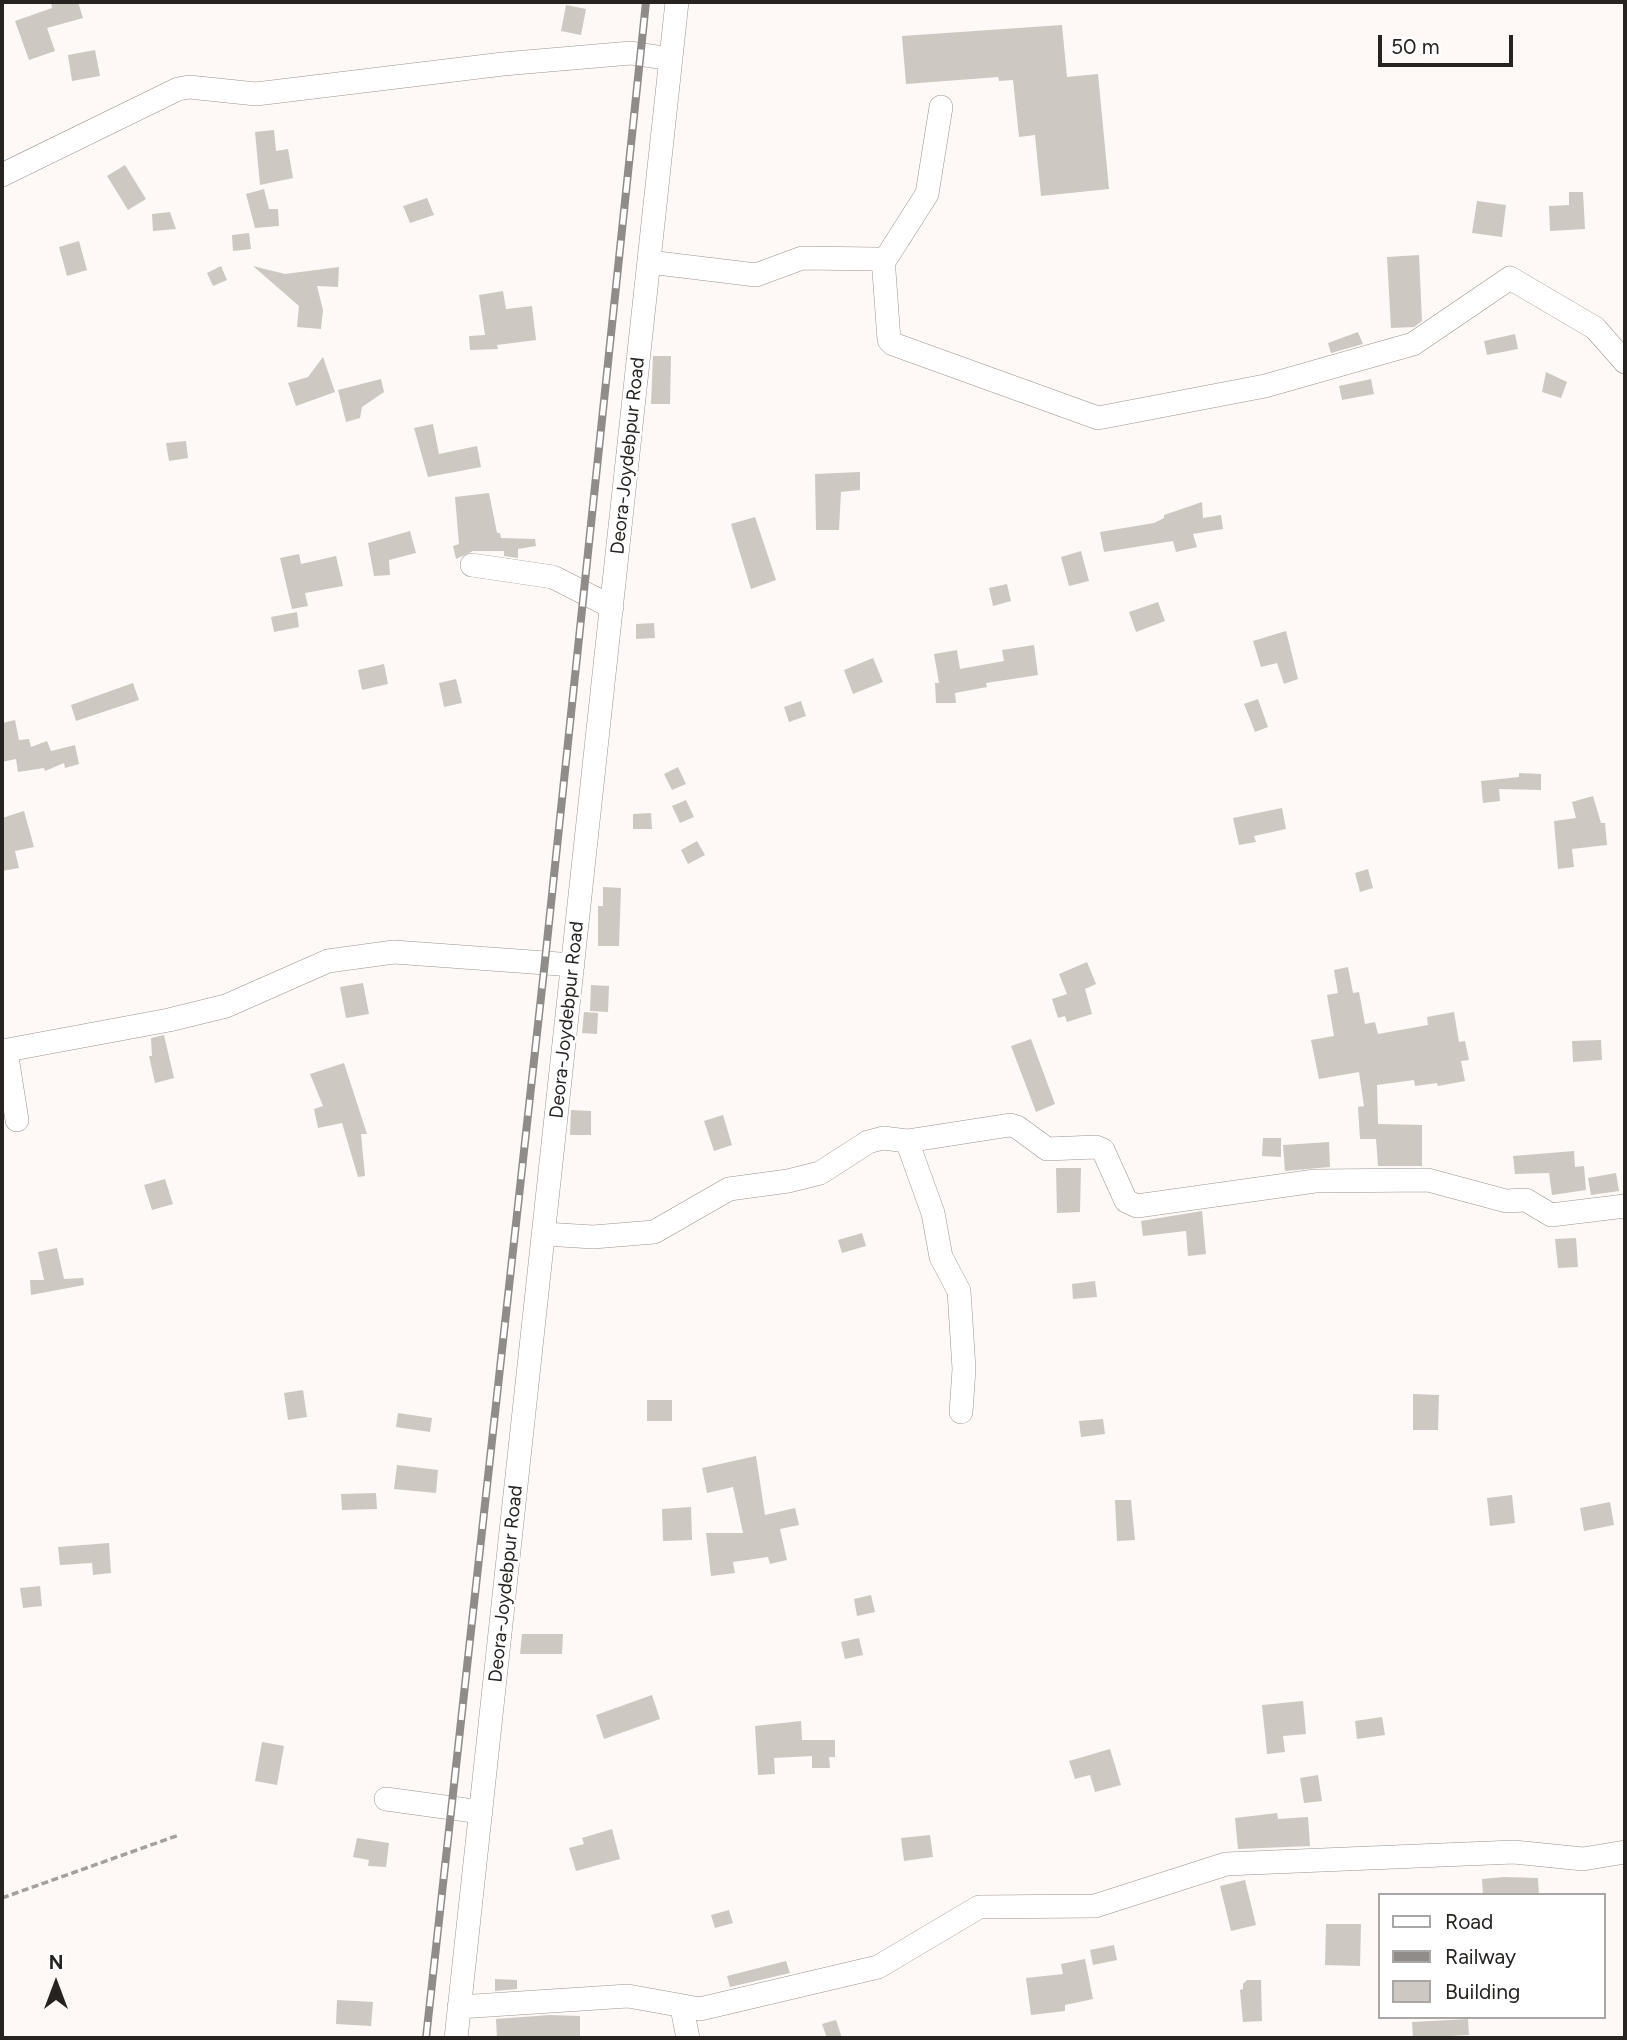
<!DOCTYPE html>
<style>
body{margin:0}
#map{position:relative;width:1627px;height:2040px;overflow:hidden;background:#fef9f6;font-family:Figtree,sans-serif}
canvas{display:block}
.frame{position:absolute;inset:0;border:4px solid #262321;pointer-events:none}
.legend{position:absolute;left:1378px;top:1893px;width:228px;height:126px;box-sizing:border-box;background:#fff;border:2px solid #a8a7a6;margin:0;padding:9px 12px;list-style:none;font-size:21px;color:#262321}
.legend li{display:flex;align-items:center;gap:14px;height:35px}
.legend b{width:35px;border:2px solid #a8a7a6}
.north{position:absolute;left:21px;top:1949px;width:70px;height:70px;-webkit-text-stroke:5px #fff;paint-order:stroke;rotate:0deg;font-size:19px;font-weight:700;line-height:28px;text-align:center;color:#262321}
.north::after{content:'';display:block;margin:auto;width:24px;height:32px;background:#262321;clip-path:polygon(50% 0,100% 100%,50% 72%,0 100%)}
.scale{position:absolute;left:1378px;top:35px;width:135px;height:32px;box-sizing:border-box;border:4px solid #262321;border-top:0;padding-left:9px;font-size:21px;line-height:24px;white-space:nowrap;color:#262321;-webkit-text-stroke:5px #fff;paint-order:stroke}
</style>
<div id="map">
<canvas width="1627" height="2040"></canvas>
<div class="frame"></div>
<ul class="legend">
<li><b style="height:9px;background:#fff"></b>Road</li>
<li><b style="height:9px;background:#908c8a"></b>Railway</li>
<li><b style="height:19px;background:#cdc8c1"></b>Building</li>
</ul>
<div class="north">N</div>
<div class="scale">50 m</div>
</div>
<script>
const ctx = document.querySelector('canvas').getContext('2d');
ctx.lineJoin = 'round';
function paint(path, color) { ctx.fillStyle = color; ctx.fill(path, 'evenodd'); }
const shape = rows => new Path2D(rows.map(r => 'M' + r).join(''));
function stroke(path, color, width, dash) { ctx.strokeStyle = color; ctx.lineWidth = width; ctx.lineCap = dash ? 'butt' : 'round'; ctx.setLineDash(dash || []); ctx.stroke(path); }
function label(font, color, halo, rows, align = 'center') {
  ctx.font = font + ' Figtree,sans-serif'; ctx.lineWidth = 5; ctx.setLineDash([]); ctx.textBaseline = 'middle'; ctx.strokeStyle = halo; ctx.fillStyle = color; for (const [text, x, y, turn = 0] of rows) {
    ctx.save(); ctx.translate(x, y); ctx.rotate((+turn || 0) * Math.PI / 180); ctx.textAlign = isNaN(turn) ? turn : align; if (halo) ctx.strokeText(text, 0, 0); ctx.fillText(text, 0, 0); ctx.restore();
  }
}
paint(shape([
 [51,2,78,2,83,18,47,28,55,51,29,60,15,21,52,8],
 [566,5,586,9,581,35,561,31],
 [1062,25,1067,77,1098,74,1109,189,1041,196,1035,135,1019,137,1013,80,999,81,998,77,906,84,902,36],
 [95,50,100,76,72,81,68,55],
 [274,130,276,151,288,149,293,178,260,185,255,132],
 [125,165,146,199,128,210,107,176],
 [264,189,269,209,278,209,279,226,255,228,246,194],
 [1569,192,1583,192,1585,229,1550,231,1549,206,1569,205],
 [427,198,434,215,410,223,403,206],
 [1477,201,1506,205,1502,237,1472,233],
 [170,212,176,229,153,231,152,214],
 [249,233,251,249,233,251,232,235],
 [79,241,87,270,67,276,59,247],
 [1419,255,1422,321,1414,327,1391,328,1387,257],
 [221,266,227,280,213,286,207,273],
 [253,266,285,274,339,267,338,287,317,286,323,310,321,329,297,327,299,306],
 [503,291,506,309,532,306,536,340,497,345,498,349,470,350,469,336,485,335,479,295],
 [1358,332,1363,344,1331,353,1328,343],
 [1515,334,1518,349,1487,355,1484,341],
 [653,356,671,356,670,404,651,404],
 [323,357,335,392,296,406,288,383,308,377],
 [1546,372,1567,382,1561,398,1542,392],
 [381,379,384,392,362,407,360,418,346,422,338,390],
 [1371,379,1374,394,1342,400,1339,386],
 [433,424,439,454,477,446,481,467,428,477,414,428],
 [186,441,188,458,169,461,166,443],
 [860,472,860,490,841,492,839,530,816,530,815,474],
 [489,493,497,533,500,533,501,538,535,539,536,546,518,549,518,558,504,556,504,551,473,551,456,559,453,546,459,544,455,497],
 [1202,502,1203,518,1221,515,1223,529,1193,534,1197,547,1176,552,1173,541,1104,552,1100,532,1154,523,1164,518,1164,515],
 [755,517,776,580,751,589,731,524],
 [410,531,416,553,389,560,390,575,374,576,368,543],
 [1081,551,1089,581,1069,586,1061,557],
 [299,554,301,564,336,556,343,586,305,593,308,606,292,609,280,558],
 [1007,584,1011,601,993,606,989,588],
 [1158,602,1165,621,1136,632,1129,612],
 [297,612,299,627,274,632,271,617],
 [654,623,655,638,636,639,636,624],
 [1286,631,1298,679,1284,684,1277,663,1261,667,1253,641],
 [1034,645,1038,675,986,683,987,687,955,693,956,703,936,703,935,683,939,683,934,654,957,650,960,669,1004,661,1002,650],
 [873,658,883,682,853,694,844,670],
 [384,664,388,684,362,690,358,670],
 [456,679,462,703,444,707,439,683],
 [133,683,139,700,76,721,71,705],
 [1258,699,1268,727,1255,732,1244,704],
 [801,701,806,716,789,722,784,707],
 [15,720,19,740,29,739,31,747,47,741,51,751,75,745,79,764,65,768,64,763,45,771,44,768,18,772,16,759,2,762,2,723],
 [678,767,686,784,672,790,664,774],
 [1519,773,1541,774,1541,790,1499,789,1500,801,1483,803,1481,781,1519,777],
 [1593,796,1601,823,1605,823,1607,845,1572,849,1574,867,1558,869,1554,821,1576,818,1572,802],
 [686,800,694,817,680,823,672,806],
 [1282,808,1286,829,1254,836,1256,842,1239,845,1233,818],
 [24,811,34,847,15,851,19,868,2,871,2,818],
 [651,813,652,829,633,829,633,814],
 [697,841,705,855,688,864,681,850],
 [1368,869,1373,888,1360,892,1355,873],
 [603,887,621,888,619,946,598,946,598,906,603,906],
 [1087,962,1096,984,1085,989,1092,1014,1067,1022,1065,1016,1058,1018,1052,999,1067,994,1059,974],
 [1348,967,1353,993,1359,992,1365,1024,1375,1022,1378,1034,1428,1025,1427,1017,1454,1012,1459,1042,1465,1041,1469,1060,1461,1061,1465,1081,1438,1086,1437,1083,1415,1086,1414,1080,1377,1085,1378,1124,1422,1125,1422,1166,1378,1166,1376,1139,1360,1139,1358,1107,1364,1106,1359,1072,1319,1079,1311,1040,1334,1036,1327,995,1338,993,1334,970],
 [363,983,369,1014,346,1018,340,987],
 [591,985,609,986,608,1012,590,1011],
 [584,1012,598,1013,597,1034,582,1033],
 [164,1035,174,1078,155,1083,149,1056,152,1056,151,1038],
 [1031,1039,1055,1104,1036,1112,1011,1046],
 [1601,1040,1602,1060,1573,1062,1572,1041],
 [344,1063,367,1134,361,1134,365,1176,358,1177,342,1123,318,1128,314,1109,323,1106,310,1074],
 [571,1110,591,1111,591,1135,570,1135],
 [723,1115,732,1145,714,1151,704,1121],
 [1263,1138,1281,1138,1281,1157,1262,1156],
 [1329,1142,1330,1167,1285,1171,1283,1145],
 [1574,1151,1575,1167,1584,1166,1586,1190,1552,1195,1549,1173,1515,1174,1513,1156],
 [1056,1168,1081,1168,1080,1212,1057,1213],
 [1616,1173,1619,1191,1591,1195,1588,1178],
 [165,1179,173,1204,152,1210,144,1185],
 [1202,1211,1206,1254,1188,1256,1186,1231,1143,1236,1141,1221],
 [862,1233,866,1246,842,1253,838,1240],
 [1576,1238,1578,1267,1558,1268,1555,1239],
 [57,1248,64,1279,83,1278,84,1285,31,1295,30,1280,44,1280,38,1252],
 [1095,1281,1097,1297,1073,1299,1072,1284],
 [303,1390,307,1417,288,1420,284,1393],
 [1413,1394,1439,1395,1438,1430,1413,1430],
 [647,1400,672,1400,672,1421,647,1421],
 [398,1413,432,1418,430,1432,396,1427],
 [1103,1419,1105,1434,1081,1437,1079,1421],
 [756,1456,765,1515,795,1508,799,1525,780,1529,787,1560,770,1564,768,1557,733,1562,735,1573,711,1576,706,1533,743,1533,733,1487,707,1493,702,1468],
 [397,1465,438,1470,436,1493,394,1489],
 [376,1493,377,1509,342,1510,341,1494],
 [1512,1495,1515,1523,1490,1526,1487,1498],
 [1115,1500,1131,1500,1135,1540,1117,1541],
 [1610,1502,1614,1525,1584,1531,1580,1508],
 [691,1507,692,1540,663,1541,662,1509],
 [109,1543,111,1573,93,1575,92,1563,60,1565,58,1547],
 [40,1586,42,1606,23,1608,20,1588],
 [871,1595,875,1612,857,1616,854,1599],
 [522,1634,563,1634,562,1654,520,1654],
 [859,1638,863,1655,845,1659,841,1642],
 [652,1695,660,1719,604,1739,596,1715],
 [1303,1701,1306,1734,1283,1736,1285,1752,1267,1754,1262,1705],
 [1382,1717,1385,1735,1357,1739,1355,1721],
 [801,1721,802,1740,835,1740,835,1757,829,1757,830,1768,812,1768,812,1756,774,1758,775,1774,758,1775,755,1726],
 [262,1742,284,1746,277,1785,255,1781],
 [1110,1749,1121,1785,1095,1792,1090,1775,1075,1779,1069,1761],
 [1318,1775,1322,1801,1304,1803,1300,1778],
 [1277,1813,1278,1819,1308,1817,1310,1846,1238,1849,1235,1818],
 [612,1829,620,1859,576,1871,569,1848,584,1844,582,1838],
 [930,1835,933,1857,904,1861,901,1838],
 [357,1838,389,1843,386,1867,368,1866,369,1860,353,1857],
 [1504,1877,1538,1878,1539,1895,1483,1895,1482,1879],
 [1245,1880,1256,1925,1231,1931,1220,1886],
 [729,1910,733,1923,715,1928,711,1915],
 [1326,1924,1361,1924,1360,1966,1325,1965],
 [1114,1945,1117,1960,1093,1965,1090,1950],
 [1085,1959,1093,1999,1065,2005,1065,2011,1031,2015,1026,1978,1063,1974,1061,1964],
 [786,1961,790,1973,730,1987,727,1976],
 [495,1979,517,1980,517,1989,495,1991],
 [1247,1980,1261,1980,1262,2021,1243,2022,1240,1990,1243,1989,1243,1984],
 [337,2000,373,2002,371,2026,336,2024],
 [550,2015,580,2016,580,2038,497,2038,496,2019],
 [1468,2019,1469,2035,1413,2038,1412,2022],
 [836,2020,842,2038,827,2038,822,2024]
]), '#cdc8c1');
const minor = shape([
 [2,175,178,89,189,87,256,94,503,64,631,53,671,59],
 [649,262,756,275,802,258,877,259,883,263,884,271,889,340,893,344,1098,418,1265,386,1413,344,1510,278,1595,328,1625,362],
 [883,263,927,194,941,107],
 [472,565,553,577,612,607],
 [2,1051,169,1020,226,1006,328,961,394,952,573,965],
 [6,1051,17,1120],
 [907,1141,933,1213,941,1257,959,1291,964,1369,961,1412],
 [545,1234,593,1237,654,1232,729,1189,788,1181,820,1173,868,1142,883,1138,907,1141,1010,1125,1017,1127,1047,1149,1096,1147,1103,1150,1126,1201,1137,1206,1315,1181,1428,1180,1506,1201,1526,1200,1551,1215,1625,1206],
 [386,1799,481,1812],
 [459,2007,628,1996,700,2009,878,1967,979,1907,1095,1906,1226,1864,1514,1852,1583,1859,1625,1852],
 [682,2008,688,2038],
 [456,2038,677,2]
]);
stroke(minor, '#9b948f', 24);
stroke(shape([
 [2,1898,179,1835]
]), '#a4a09e', 3.5, [7, 3.5]);
stroke(minor, '#fff', 23);
const rail = shape([
 [426,2038,545,961,646,2]
]);
stroke(rail, '#908c8a', 8);
stroke(rail, '#fff', 5, [16]);
label('19px', '#262321', '#fff', [
 ["Deora-Joydebpur Road",628,456,-84],
 ["Deora-Joydebpur Road",567,1020,-84],
 ["Deora-Joydebpur Road",506,1584,-84]
]);
</script>
